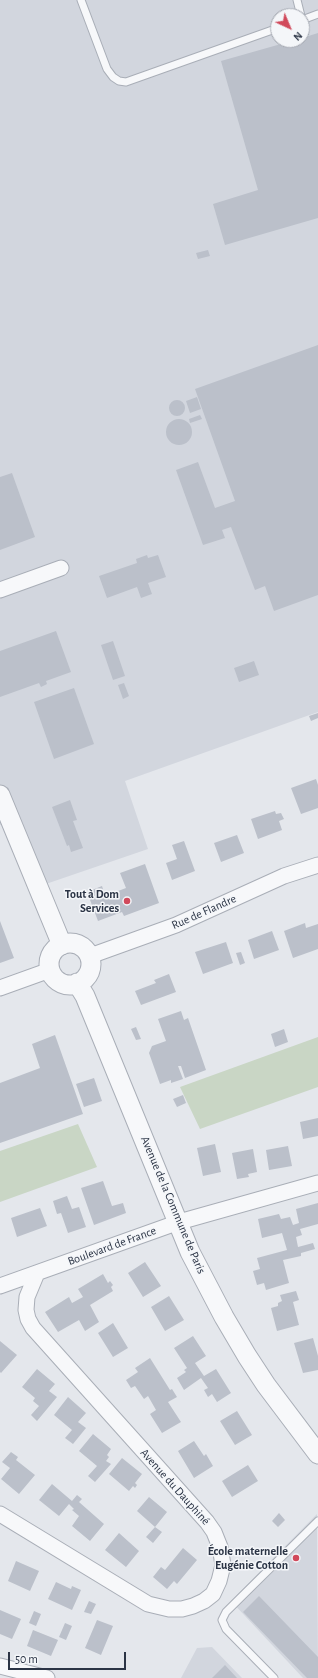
<!DOCTYPE html>
<meta charset="utf-8">
<style>
body{margin:0}
#map{position:relative;width:318px;height:1678px;overflow:hidden;background:#e4e7ec;font-family:"Alegreya Sans",sans-serif}
canvas{display:block}
.north{position:absolute;left:270px;top:8px;width:40px;height:40px;box-sizing:border-box;background:#f4f6f9;border:1px solid #a4a8b1;border-radius:50%;rotate:136deg;font-size:11px;font-weight:700;line-height:16px;text-align:center;color:#2b3445}
.north::after{content:'';display:block;margin:auto;width:14px;height:18px;background:#d1495b;clip-path:polygon(50% 0,100% 100%,50% 72%,0 100%)}
.scale{position:absolute;left:8px;top:1652px;width:118px;height:18px;box-sizing:border-box;border:2px solid #2b3445;border-top:0;padding-left:5px;font-size:12px;line-height:14px;white-space:nowrap;color:#2b3445;-webkit-text-stroke:3px #f4f6f9;paint-order:stroke}
</style>
<div id="map">
<canvas width="318" height="1678"></canvas>
<div class="north">N</div>
<div class="scale">50 m</div>
</div>
<script>
const ctx = document.querySelector('canvas').getContext('2d');
ctx.lineJoin = 'round';
function paint(path, color) { ctx.fillStyle = color; ctx.fill(path, 'evenodd'); }
const shape = rows => new Path2D(rows.map(r => 'M' + r).join(''));
function stroke(path, color, width, dash) { ctx.strokeStyle = color; ctx.lineWidth = width; ctx.lineCap = dash ? 'butt' : 'round'; ctx.setLineDash(dash || []); ctx.stroke(path); }
function label(font, color, halo, rows, align = 'center') {
  ctx.font = font + ' "Alegreya Sans",sans-serif'; ctx.lineWidth = 3; ctx.setLineDash([]); ctx.textBaseline = 'middle'; ctx.strokeStyle = halo; ctx.fillStyle = color; for (const [text, x, y, turn = 0] of rows) {
    ctx.save(); ctx.translate(x, y); ctx.rotate((+turn || 0) * Math.PI / 180); ctx.textAlign = isNaN(turn) ? turn : align; if (halo) ctx.strokeText(text, 0, 0); ctx.fillText(text, 0, 0); ctx.restore();
  }
}
paint(shape([
 [0,0,318,0,318,712,125,781,148,849,40,886,12,821,0,825],
 [278,16,302,16,302,40,278,40],
 [317,1514,318,1678,303,1678,231,1601],
 [212,1647,242,1678,181,1678,197,1648]
]), '#d2d6de');
paint(shape([
 [318,1037,318,1087,200,1129,180,1087],
 [78,1124,97,1167,0,1202,0,1151]
]), '#c9d6c5');
paint(shape([
 [318,33,318,218,225,245,213,204,258,190,221,61,295,40,302,40,302,38],
 [208,250,210,256,198,259,196,253],
 [318,345,318,595,274,611,265,586,255,590,231,527,222,530,225,538,203,545,176,470,198,462,215,508,235,501,195,389],
 [197,397,201,409,190,413,186,401],
 '169 408a8 8 0 1 1 16 0a8 8 0 1 1-16 0Z',
 [200,415,202,419,190,423,189,419],
 '166 432a13 13 0 1 1 26 0a13 13 0 1 1-26 0Z',
 [12,473,35,537,0,550,0,477],
 [147,555,148,558,158,555,166,577,148,583,152,594,141,598,137,587,107,598,99,576,137,563,136,559],
 [56,631,71,672,46,681,47,684,41,687,39,683,0,697,0,651],
 [113,641,125,676,113,680,101,645],
 [254,661,259,675,239,682,234,668],
 [124,683,129,696,123,699,118,685],
 [74,688,94,744,54,759,34,702],
 [318,713,318,718,311,721,309,716],
 [316,779,318,785,318,808,301,814,291,788],
 [70,800,77,820,73,821,83,848,71,852,69,845,67,846,52,807],
 [275,811,276,814,281,813,284,819,279,821,282,830,258,839,251,819],
 [237,835,244,853,221,862,214,843],
 [184,841,195,871,172,880,166,863,177,859,172,845],
 [145,864,159,903,124,916,122,912,98,921,87,892,102,886,105,896,126,888,120,873],
 [0,921,14,958,0,963],
 [305,923,306,928,318,924,318,949,293,958,284,931],
 [272,931,279,950,254,959,248,940],
 [226,942,233,963,203,974,195,952],
 [241,952,245,963,240,965,236,953],
 [169,974,176,992,141,1005,135,991,156,983,154,980],
 [181,1011,184,1020,188,1018,206,1070,185,1078,181,1066,178,1066,183,1079,171,1083,171,1080,160,1084,149,1053,152,1046,166,1041,158,1019],
 [136,1027,141,1039,136,1040,131,1029],
 [284,1029,288,1042,275,1047,271,1034],
 [55,1035,83,1114,0,1143,0,1083,40,1068,32,1044],
 [94,1078,102,1101,84,1107,76,1084],
 [183,1095,186,1103,177,1107,173,1099],
 [318,1118,318,1136,303,1139,300,1122],
 [215,1144,221,1172,203,1176,197,1148],
 [288,1146,292,1166,269,1170,266,1150],
 [253,1149,257,1172,248,1174,249,1177,237,1179,232,1153],
 [103,1181,112,1206,123,1203,126,1213,94,1225,81,1188],
 [67,1196,72,1209,79,1207,86,1227,68,1233,61,1213,57,1214,53,1201],
 [318,1203,318,1224,300,1229,302,1235,296,1237,298,1247,313,1243,315,1249,301,1253,301,1256,283,1260,289,1283,266,1290,264,1283,257,1285,253,1271,260,1269,257,1258,287,1250,282,1233,262,1238,258,1219,279,1214,281,1219,290,1217,293,1225,299,1223,296,1209],
 [40,1208,47,1226,17,1237,11,1218],
 [145,1262,161,1286,143,1297,128,1273],
 [103,1274,108,1283,110,1281,113,1285,111,1287,113,1291,90,1305,99,1322,85,1331,79,1320,58,1332,45,1312,69,1297,72,1303,83,1297,78,1289],
 [296,1291,299,1300,293,1302,299,1325,277,1331,271,1308,278,1306,278,1303,282,1301,280,1295],
 [169,1296,184,1320,165,1331,151,1307],
 [113,1323,128,1348,113,1357,98,1333],
 [193,1336,206,1356,195,1363,204,1376,216,1369,231,1393,217,1402,212,1394,208,1397,204,1390,208,1388,201,1378,184,1390,177,1378,186,1372,184,1370,187,1368,174,1348],
 [313,1338,318,1356,318,1370,303,1373,294,1343],
 [0,1341,17,1355,1,1373,0,1372],
 [150,1358,170,1390,172,1389,177,1397,168,1402,181,1422,162,1433,150,1414,156,1410,148,1396,144,1399,135,1386,131,1388,126,1380,138,1372,135,1368],
 [37,1369,55,1384,49,1391,57,1397,37,1421,31,1415,39,1406,33,1401,35,1398,22,1387],
 [68,1397,86,1413,78,1422,86,1428,73,1444,65,1438,72,1430,54,1415],
 [237,1411,252,1435,235,1445,220,1421],
 [93,1434,111,1449,107,1455,109,1457,106,1461,111,1464,95,1482,88,1476,97,1466,79,1451],
 [194,1441,204,1456,206,1454,213,1466,194,1478,178,1451],
 [11,1452,18,1457,16,1460,35,1475,19,1494,1,1479,10,1468,2,1462],
 [122,1458,142,1474,135,1483,137,1485,135,1488,133,1486,129,1491,109,1474],
 [248,1465,258,1481,232,1497,222,1481],
 [52,1484,72,1501,77,1495,82,1499,79,1502,104,1524,90,1541,72,1526,79,1516,72,1510,74,1509,69,1504,59,1516,39,1500],
 [149,1497,167,1512,155,1527,137,1511],
 [279,1513,285,1520,278,1527,272,1521],
 [155,1527,162,1532,153,1543,146,1537],
 [119,1533,139,1551,126,1567,105,1550],
 [183,1548,197,1560,177,1584,174,1581,167,1589,153,1577,161,1567,165,1570],
 [16,1561,39,1571,30,1591,8,1581],
 [56,1582,71,1589,72,1586,81,1590,72,1610,48,1599],
 [259,1596,318,1657,318,1678,307,1678,243,1612],
 [89,1601,96,1604,91,1614,84,1612],
 [0,1610,21,1619,12,1639,0,1634],
 [34,1611,41,1614,36,1626,29,1623],
 [97,1620,113,1626,101,1655,85,1648],
 [65,1623,72,1626,66,1640,59,1637],
 [33,1630,58,1640,51,1656,27,1646],
 [225,1665,237,1678,212,1678]
]), '#bbc0ca');
const service = shape([
 [81,0,107,69,113,77,119,81,126,82,278,28],
 [297,0,301,16],
 [302,20,318,14],
 [274,1678,226,1629,222,1620,226,1612,318,1521]
]);
const minor = shape([
 [0,590,61,568],
 [90,956,176,925,284,876,318,865],
 [0,988,50,970],
 [0,1286,179,1222,318,1183],
 [0,1514,148,1604,169,1609,182,1609,193,1606,204,1601,213,1594,219,1581,223,1565,220,1547,214,1532,207,1522,33,1328,28,1319,26,1310,27,1297,37,1273],
 [0,1666,47,1678]
]);
const tertiary = shape([
 [0,795,62,945],
 '49 964a21 21 0 1 1 42 0a21 21 0 1 1-42 0Z',
 [77,983,85,996,190,1252,224,1317,247,1356,266,1385,318,1454]
]);
stroke(service, '#a9aeb7', 9);
stroke(minor, '#a9aeb7', 17);
stroke(tertiary, '#a9aeb7', 21);
stroke(service, '#f7f8fa', 7);
stroke(minor, '#f7f8fa', 15);
stroke(tertiary, '#f7f8fa', 19);
for (const [x, y, r, color] of [
 [127,901,4,"#d1495b"],
 [296,1558,4,"#d1495b"]
]) { const dot = new Path2D(); dot.arc(x, y, r, 0, 2 * Math.PI); ctx.fillStyle = color; ctx.fill(dot); stroke(dot, '#f4f6f9', 1.5); }
label('bold 12px', '#2b3445', '#f4f6f9', [
 ["Tout à Dom",119,894],
 ["Services",119,908],
 ["École maternelle",288,1551],
 ["Eugénie Cotton",288,1565]
], 'right');
label('12px', '#2b3445', '#f4f6f9', [
 ["Rue de Flandre",204,912,-24],
 ["Avenue de la Commune de Paris",173,1205,67],
 ["Boulevard de France",112,1246,-20],
 ["Avenue du Dauphiné",175,1487,48]
]);
</script>
